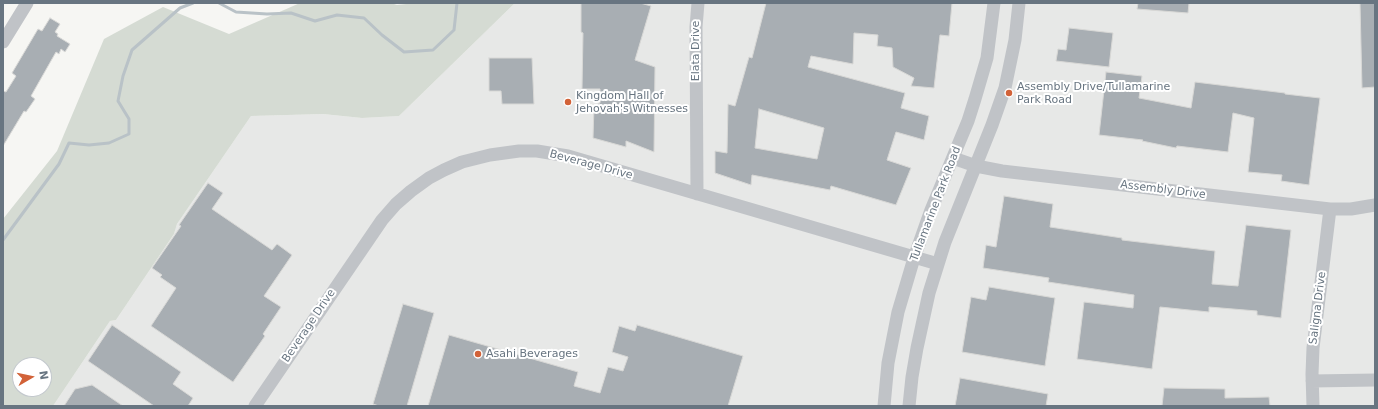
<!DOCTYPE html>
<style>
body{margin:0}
#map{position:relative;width:1378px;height:409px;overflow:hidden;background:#f6f6f3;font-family:"DejaVu Sans",sans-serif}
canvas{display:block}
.frame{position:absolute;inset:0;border:4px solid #687581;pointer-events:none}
.north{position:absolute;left:12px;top:357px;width:40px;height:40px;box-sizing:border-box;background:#fff;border:1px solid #c3c8cd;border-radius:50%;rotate:81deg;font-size:11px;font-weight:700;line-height:16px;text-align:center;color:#687581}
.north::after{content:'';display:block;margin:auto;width:14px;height:18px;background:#d26238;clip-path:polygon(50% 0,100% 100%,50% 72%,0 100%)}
</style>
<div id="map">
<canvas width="1378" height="409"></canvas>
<div class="frame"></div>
<div class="north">N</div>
</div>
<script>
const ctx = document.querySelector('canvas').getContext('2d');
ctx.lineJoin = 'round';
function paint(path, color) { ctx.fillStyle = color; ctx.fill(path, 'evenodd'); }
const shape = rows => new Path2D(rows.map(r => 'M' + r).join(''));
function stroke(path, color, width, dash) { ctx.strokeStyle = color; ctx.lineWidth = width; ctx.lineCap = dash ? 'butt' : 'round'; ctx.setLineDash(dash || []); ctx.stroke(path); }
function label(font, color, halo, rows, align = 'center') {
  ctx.font = font + ' "DejaVu Sans",sans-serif'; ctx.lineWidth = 4; ctx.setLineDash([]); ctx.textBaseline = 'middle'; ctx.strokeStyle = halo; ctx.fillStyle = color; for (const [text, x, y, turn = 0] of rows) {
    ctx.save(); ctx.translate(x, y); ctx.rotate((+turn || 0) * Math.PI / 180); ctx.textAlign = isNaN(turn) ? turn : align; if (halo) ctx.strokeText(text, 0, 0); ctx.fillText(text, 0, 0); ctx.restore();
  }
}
paint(shape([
 [515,3,1375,3,1375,406,53,406,110,321,116,320,174,234,177,224,251,116,323,114,362,118,399,116]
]), '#e7e8e7');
paint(shape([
 [300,3,391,3,397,5,415,3,515,3,399,116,362,118,323,114,251,116,177,224,174,234,116,320,110,321,53,406,3,406,3,219,57,151,104,39,163,7,229,34],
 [20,365,44,365,44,389,20,389]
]), '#d5dbd3');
stroke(shape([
 [219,3,236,12,267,14,291,13,315,21,337,15,364,18,382,35,404,52,433,50,454,30,457,3],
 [3,240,59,164,69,143,89,145,109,143,129,134,129,119,118,101,123,76,132,50,180,8,193,3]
]), '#b9c2c7', 3);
const building = shape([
 [581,3,640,3,651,6,635,60,655,67,654,152,626,141,626,147,593,138,594,106,600,103,600,89,582,89,583,33,581,32,581,3],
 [766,3,952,3,949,36,940,35,934,88,911,86,914,78,893,67,892,48,877,46,878,35,854,33,853,64,811,56,808,67,905,93,901,108,929,116,924,140,896,132,887,160,911,168,896,205,831,186,830,190,752,175,751,185,715,173,715,151,727,153,728,104,735,106,749,57,752,58,766,3],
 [759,109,824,128,817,159,755,148,759,109],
 [1138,3,1189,3,1188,13,1137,9,1138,3],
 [1360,3,1375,3,1375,87,1362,88,1360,3],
 [50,18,60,24,55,32,58,34,57,36,70,44,65,52,61,49,59,54,56,52,31,96,35,99,26,112,24,111,3,146,3,91,6,92,16,76,12,73,38,29,42,31,50,18],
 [1069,28,1113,33,1109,67,1056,61,1058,49,1066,50,1069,28],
 [489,58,532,58,534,104,502,104,501,91,489,91,489,58],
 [1106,72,1142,76,1139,98,1191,108,1195,82,1285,93,1285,94,1320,98,1309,185,1281,181,1282,175,1248,172,1254,118,1233,113,1228,152,1177,146,1176,148,1142,141,1143,140,1099,135,1106,72],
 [208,183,223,193,212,209,272,250,277,244,292,255,264,296,281,307,263,334,265,336,233,382,151,326,176,288,160,277,162,275,152,268,181,226,179,225,208,183],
 [1004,196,1053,204,1050,227,1122,238,1122,240,1215,251,1212,284,1238,286,1246,225,1291,230,1281,318,1257,315,1257,311,1209,307,1209,312,1160,307,1152,369,1077,359,1084,302,1133,308,1134,295,1048,282,1049,278,983,268,986,245,996,247,1004,196],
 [989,287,1055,298,1045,366,962,352,971,297,986,300,989,287],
 [403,304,434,313,407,406,379,406,373,404,403,304],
 [112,325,181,372,173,384,193,398,188,406,154,406,88,361,112,325],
 [637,325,743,356,728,406,428,406,449,335,578,372,574,386,600,393,608,367,623,371,628,357,612,352,619,326,635,331,637,325],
 [960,378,1048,394,1046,406,955,406,960,378],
 [92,385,123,406,64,406,75,389,92,385],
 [1164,388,1225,389,1225,398,1269,397,1270,406,1162,406,1164,388]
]);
paint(building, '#a8aeb3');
stroke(building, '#d8d8d6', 1);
stroke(shape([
 [3,42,27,3],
 [953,158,976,166,1002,171,1330,209,1351,209,1375,205],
 [697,194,696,27,698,3],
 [1312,381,1375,380],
 [255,406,382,220,396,204,411,191,429,178,444,170,462,162,490,155,519,151,537,151,568,156,938,264],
 [884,406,888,363,898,312,914,258,931,210,968,121,975,99,987,58,994,3],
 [909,406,912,377,917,348,929,293,945,242,992,125,1005,88,1015,40,1019,3],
 [1313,406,1312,374,1313,348,1330,209]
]), '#c0c3c7', 13);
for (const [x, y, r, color] of [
 [1009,93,4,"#d26238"],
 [568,102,4,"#d26238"],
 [478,354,4,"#d26238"]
]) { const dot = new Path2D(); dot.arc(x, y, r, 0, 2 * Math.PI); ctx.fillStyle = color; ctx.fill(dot); stroke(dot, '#fff', 1.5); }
label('11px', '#687581', '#fff', [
 ["Elata Drive",696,51,-90],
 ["Beverage Drive",591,165,15],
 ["Assembly Drive",1163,190,7],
 ["Tullamarine Park Road",936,204,-69],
 ["Saligna Drive",1318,308,-83],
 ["Beverage Drive",309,326,-56]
]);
label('11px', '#687581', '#fff', [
 ["Assembly Drive/Tullamarine",1017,87],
 ["Park Road",1017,100],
 ["Kingdom Hall of",576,96],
 ["Jehovah's Witnesses",576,109],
 ["Asahi Beverages",486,354]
], 'left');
</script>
